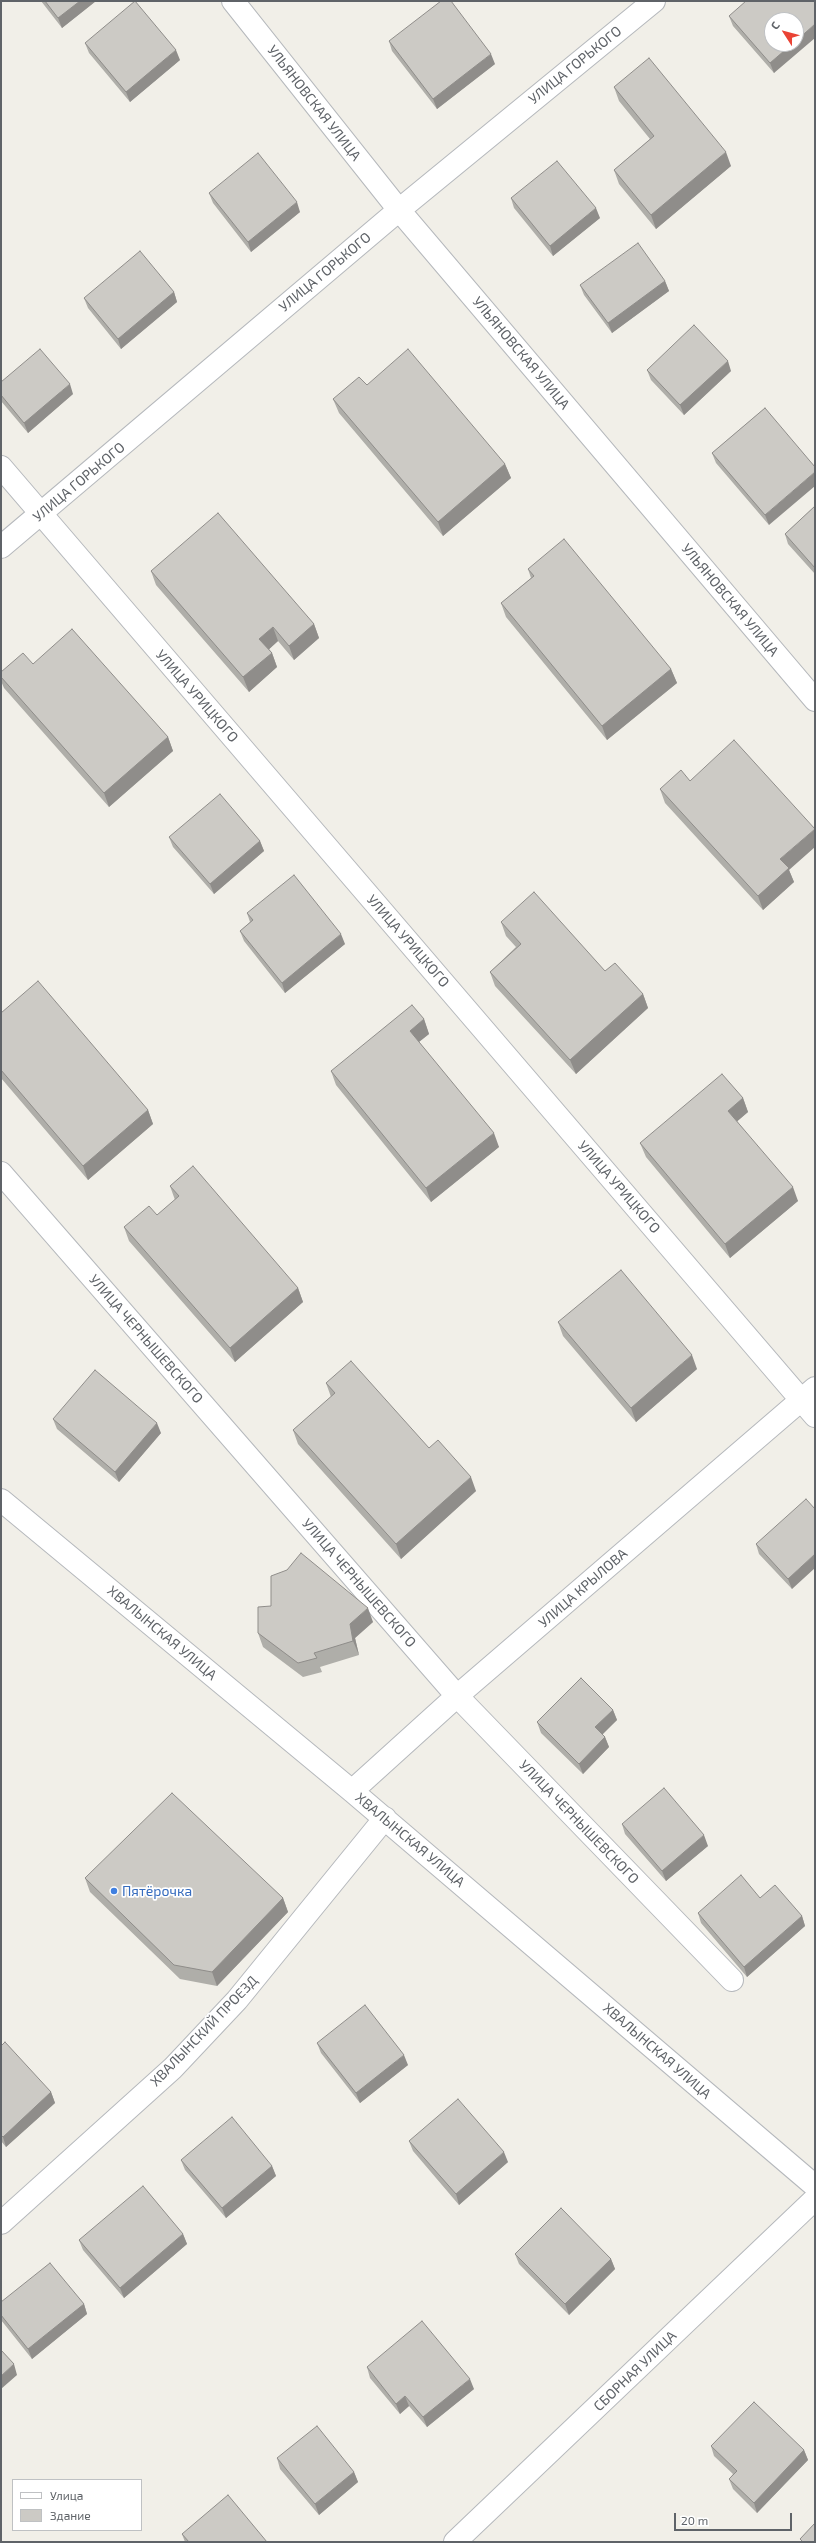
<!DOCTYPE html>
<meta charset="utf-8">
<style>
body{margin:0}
#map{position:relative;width:816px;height:2543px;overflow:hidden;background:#f1efe8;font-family:"Exo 2",sans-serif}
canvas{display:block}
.frame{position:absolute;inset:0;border:2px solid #5f6368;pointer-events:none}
.legend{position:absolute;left:12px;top:2479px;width:130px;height:52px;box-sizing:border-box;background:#fff;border:1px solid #bfc1c3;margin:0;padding:5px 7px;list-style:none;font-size:12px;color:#5f6368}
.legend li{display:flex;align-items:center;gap:8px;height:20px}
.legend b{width:20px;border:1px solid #bfc1c3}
.north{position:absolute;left:764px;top:12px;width:40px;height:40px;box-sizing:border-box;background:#fff;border:1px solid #bfc1c3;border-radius:50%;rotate:306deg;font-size:11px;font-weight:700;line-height:16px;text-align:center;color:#5f6368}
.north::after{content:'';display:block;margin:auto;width:14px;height:18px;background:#ea4335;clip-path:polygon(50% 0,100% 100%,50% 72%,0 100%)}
.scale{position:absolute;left:674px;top:2513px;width:118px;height:18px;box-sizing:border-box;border:2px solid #5f6368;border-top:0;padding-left:5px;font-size:12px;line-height:14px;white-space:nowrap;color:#5f6368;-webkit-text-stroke:3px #fff;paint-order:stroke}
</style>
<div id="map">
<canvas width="816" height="2543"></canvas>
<div class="frame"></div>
<ul class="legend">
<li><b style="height:5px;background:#fff"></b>Улица</li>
<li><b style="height:11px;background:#cccac5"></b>Здание</li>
</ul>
<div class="north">С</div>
<div class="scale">20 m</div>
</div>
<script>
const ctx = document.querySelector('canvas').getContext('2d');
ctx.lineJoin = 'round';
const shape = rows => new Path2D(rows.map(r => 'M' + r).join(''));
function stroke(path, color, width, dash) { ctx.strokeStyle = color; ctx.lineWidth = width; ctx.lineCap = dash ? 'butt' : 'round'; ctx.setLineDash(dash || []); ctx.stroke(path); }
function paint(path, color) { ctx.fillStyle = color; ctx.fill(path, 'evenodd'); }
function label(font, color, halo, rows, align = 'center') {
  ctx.font = font + ' "Exo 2",sans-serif'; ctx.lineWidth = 3.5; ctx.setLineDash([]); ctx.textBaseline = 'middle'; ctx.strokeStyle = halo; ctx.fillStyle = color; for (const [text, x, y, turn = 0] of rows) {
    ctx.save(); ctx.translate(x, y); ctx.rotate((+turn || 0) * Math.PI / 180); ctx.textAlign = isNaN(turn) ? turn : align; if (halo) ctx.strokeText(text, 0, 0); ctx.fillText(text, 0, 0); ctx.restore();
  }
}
const minor = shape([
 [233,1,399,210,815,700],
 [1,467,815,1416],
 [1,547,399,210,654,1],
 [1,1173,457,1696,732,1980],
 [1,1500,352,1791,815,2186],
 [352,1791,457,1696,815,1388],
 [1,2223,173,2068,237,2000,385,1818],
 [455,2542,815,2199]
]);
stroke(minor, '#b5b8bc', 24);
stroke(minor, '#fff', 22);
paint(shape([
 [41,1,96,1,62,28],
 [815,1,774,73,733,26,729,16],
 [389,41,495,64,437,109,392,51],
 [85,43,180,60,130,102,89,53],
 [614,87,731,166,656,229,619,184,614,170,650,139,619,101],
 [209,193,300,212,251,252,213,203],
 [511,198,600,218,553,256,514,208],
 [665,281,669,291,612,333,584,295,580,285],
 [174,292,177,302,121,349,88,308,84,298],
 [647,370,731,371,684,415,651,380],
 [1,382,73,394,28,433,1,401],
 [367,385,505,464,511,478,443,536,339,413,333,399],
 [765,408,769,525,716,463,712,453],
 [815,506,815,574,788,544,785,534],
 [528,569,671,669,677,683,607,740,506,617,501,603,531,578],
 [151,571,314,624,319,638,294,660,278,641,269,649,272,653,277,667,249,692,156,585],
 [33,664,168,737,173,751,109,807,4,688,1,681,1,672],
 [690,781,789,870,794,882,763,910,665,803,660,789],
 [169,837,260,841,264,851,214,894,173,847],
 [247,913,345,944,285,993,244,941,240,931,250,922],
 [501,922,605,971,643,994,648,1008,576,1074,495,986,490,972,516,947,506,936],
 [1,1013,148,1110,153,1124,88,1180,1,1078],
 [424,1019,429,1034,419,1042,499,1147,431,1202,336,1085,331,1071],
 [743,1098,748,1112,737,1121,798,1201,730,1258,646,1157,640,1143],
 [170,1186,298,1288,303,1302,235,1362,129,1241,124,1227,157,1215,175,1200],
 [558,1322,697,1369,636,1422,563,1336],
 [326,1383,476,1491,401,1559,298,1444,293,1430,331,1397],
 [53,1419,161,1433,119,1482,57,1429],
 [815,1509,792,1589,759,1554,756,1544],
 [287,1570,373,1622,355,1638,359,1655,320,1667,322,1672,303,1677,263,1647,258,1633,271,1606],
 [613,1710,617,1720,602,1734,605,1737,609,1747,583,1774,541,1733,537,1722],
 [622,1824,708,1846,666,1881,625,1834],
 [85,1878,283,1898,288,1912,217,1986,180,1979,90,1892],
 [760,1898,802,1916,805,1926,747,1977,701,1923,698,1913],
 [317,2043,408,2065,360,2103,321,2053],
 [1,2046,51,2092,55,2103,6,2147,1,2141],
 [409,2141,508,2162,459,2205,413,2151],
 [181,2160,272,2166,276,2176,226,2218,185,2170],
 [183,2234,187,2244,124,2298,83,2250,79,2240],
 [515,2254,611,2259,615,2269,569,2315,519,2264],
 [1,2302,84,2304,87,2314,32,2359,1,2320],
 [367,2367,474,2389,427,2427,409,2406,400,2414,370,2378],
 [711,2446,804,2450,808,2460,757,2513,733,2489,729,2479,733,2474,714,2456],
 [277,2458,354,2472,358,2482,319,2515,280,2469],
 [182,2534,267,2542,185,2542]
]), '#afaea9');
paint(shape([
 [80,1,96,1,62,28,58,18],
 [815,24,815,38,774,73,770,63,792,44,796,44,796,41],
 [176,50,180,60,130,102,126,92],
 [491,54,495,64,437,109,433,99],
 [726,152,731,166,656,229,651,215],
 [297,202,300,212,251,252,248,242],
 [596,208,600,218,553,256,550,246],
 [665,281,669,291,612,333,608,323],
 [174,292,177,302,121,349,118,339],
 [728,361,731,371,684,415,680,405],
 [70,384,73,394,28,433,24,423],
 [505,464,511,478,443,536,438,522],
 [815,472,815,486,769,525,765,515],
 [314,624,319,638,294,660,289,646],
 [273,627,278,641,265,653,259,639],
 [272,653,277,667,249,692,243,677],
 [671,669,677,683,607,740,602,726],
 [168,737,173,751,109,807,104,793],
 [815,829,815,847,789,870,794,882,763,910,758,896,780,859],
 [260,841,264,851,214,894,210,884],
 [341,934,345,944,285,993,282,983],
 [643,994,648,1008,576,1074,570,1060],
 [424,1019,429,1034,415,1045,410,1031],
 [743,1098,748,1112,733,1125,728,1111],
 [148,1110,153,1124,88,1180,83,1166],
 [494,1133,499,1147,431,1202,426,1188],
 [793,1187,798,1201,730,1258,725,1244],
 [298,1288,303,1302,235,1362,230,1348],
 [692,1355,697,1369,636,1422,631,1408],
 [157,1423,161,1433,119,1482,115,1472],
 [471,1477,476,1491,401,1559,396,1544],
 [815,1554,815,1568,792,1589,788,1579],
 [368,1608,373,1622,355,1638,359,1655,353,1641,350,1624],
 [613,1710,617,1720,599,1738,595,1727],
 [605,1737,609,1747,583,1774,579,1764],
 [704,1835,708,1846,666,1881,662,1871],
 [283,1898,288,1912,217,1986,212,1972],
 [802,1916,805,1926,747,1977,744,1967],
 [404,2055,408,2065,360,2103,356,2093],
 [51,2092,55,2103,6,2147,3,2137],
 [504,2152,508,2162,459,2205,456,2194],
 [272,2166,276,2176,226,2218,222,2208],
 [183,2234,187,2244,124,2298,120,2288],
 [611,2259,615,2269,569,2315,565,2304],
 [84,2304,87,2314,32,2359,28,2349],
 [14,2364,17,2375,1,2389,1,2376],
 [470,2379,474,2389,427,2427,423,2417],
 [405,2396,409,2406,400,2414,396,2404],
 [804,2450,808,2460,757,2513,754,2503],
 [354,2472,358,2482,319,2515,315,2504]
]), '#8f8d8a');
const building = shape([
 [45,1,80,1,58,18,45,1],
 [135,1,176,50,126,92,85,43,135,1],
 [441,1,451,1,491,54,433,99,389,41,441,1],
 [746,1,815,1,815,24,796,41,796,20,772,20,772,44,792,44,770,63,729,16,746,1],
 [649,58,726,152,651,215,614,170,654,136,614,87,649,58],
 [258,153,297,202,248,242,209,193,258,153],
 [557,161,596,208,550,246,511,198,557,161],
 [638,243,665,281,608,323,580,285,638,243],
 [140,251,174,292,118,339,84,298,140,251],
 [694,325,728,361,680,405,647,370,694,325],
 [40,349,70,384,24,423,1,395,1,382,40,349],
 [408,349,505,464,438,522,333,399,359,377,367,385,408,349],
 [765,408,815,467,815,472,765,515,712,453,765,408],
 [815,506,815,568,785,534,815,506],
 [218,513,314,624,289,646,273,627,259,639,272,653,243,677,151,571,218,513],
 [564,539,671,669,602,726,501,603,534,576,528,569,564,539],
 [72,629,168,737,104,793,1,677,1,672,23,653,33,664,72,629],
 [734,740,815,829,780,859,789,868,758,896,660,789,681,770,690,781,734,740],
 [220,794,260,841,210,884,169,837,220,794],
 [294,875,341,934,282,983,240,931,253,920,247,913,294,875],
 [534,892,605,971,615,963,643,994,570,1060,490,972,521,944,501,922,534,892],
 [38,981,148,1110,83,1166,1,1070,1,1013,38,981],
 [412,1005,424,1019,410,1031,494,1133,426,1188,331,1071,412,1005],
 [722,1074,743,1098,728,1111,793,1187,725,1244,640,1143,722,1074],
 [193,1166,298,1288,230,1348,124,1227,149,1206,157,1215,179,1196,170,1186,193,1166],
 [621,1270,692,1355,631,1408,558,1322,621,1270],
 [351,1361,429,1448,438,1440,471,1477,396,1544,293,1430,335,1393,326,1383,351,1361],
 [95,1370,157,1423,115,1472,53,1419,95,1370],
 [806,1499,815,1509,815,1554,788,1579,756,1544,806,1499],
 [301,1553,368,1608,350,1624,353,1641,314,1653,317,1658,298,1663,258,1633,258,1607,271,1606,271,1576,287,1570,301,1553],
 [581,1678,613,1710,595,1727,605,1737,579,1764,537,1722,581,1678],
 [664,1788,704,1835,662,1871,622,1824,664,1788],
 [172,1793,283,1898,212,1972,174,1965,85,1878,172,1793],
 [741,1875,760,1898,775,1885,802,1916,744,1967,698,1913,741,1875],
 [365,2005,404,2055,356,2093,317,2043,365,2005],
 [5,2042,51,2092,3,2137,1,2135,1,2046,5,2042],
 [458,2099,504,2152,456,2194,409,2141,458,2099],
 [232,2117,272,2166,222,2208,181,2160,232,2117],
 [143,2186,183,2234,120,2288,79,2240,143,2186],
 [561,2208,611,2259,565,2304,515,2254,561,2208],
 [50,2263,84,2304,28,2349,1,2315,1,2302,50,2263],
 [422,2321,470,2379,423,2417,405,2396,396,2404,367,2367,422,2321],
 [1,2350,14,2364,1,2376,1,2350],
 [754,2402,804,2450,754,2503,729,2479,737,2471,711,2446,754,2402],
 [317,2426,354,2472,315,2504,277,2458,317,2426],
 [228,2495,267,2542,189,2542,182,2534,228,2495],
 [815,2523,815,2542,803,2542,800,2539,815,2523]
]);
paint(building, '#cccac5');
stroke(building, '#8f8d8a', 1);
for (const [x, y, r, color] of [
 [114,1891,4,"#3f7fe0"]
]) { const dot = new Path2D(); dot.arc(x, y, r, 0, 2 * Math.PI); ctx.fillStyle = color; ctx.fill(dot); stroke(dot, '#fff', 1.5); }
label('14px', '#5f6368', '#fff', [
 ["УЛИЦА ГОРЬКОГО",575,65,-39],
 ["УЛЬЯНОВСКАЯ УЛИЦА",314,103,52],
 ["УЛИЦА ГОРЬКОГО",325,272,-40],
 ["УЛЬЯНОВСКАЯ УЛИЦА",521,353,50],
 ["УЛИЦА ГОРЬКОГО",79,482,-40],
 ["УЛЬЯНОВСКАЯ УЛИЦА",730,600,50],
 ["УЛИЦА УРИЦКОГО",197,696,49],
 ["УЛИЦА УРИЦКОГО",408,941,49],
 ["УЛИЦА УРИЦКОГО",619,1187,49],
 ["УЛИЦА ЧЕРНЫШЕВСКОГО",146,1339,49],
 ["УЛИЦА ЧЕРНЫШЕВСКОГО",359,1583,49],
 ["УЛИЦА КРЫЛОВА",583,1588,-41],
 ["ХВАЛЫНСКАЯ УЛИЦА",162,1633,40],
 ["УЛИЦА ЧЕРНЫШЕВСКОГО",579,1822,46],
 ["ХВАЛЫНСКАЯ УЛИЦА",410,1840,40],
 ["ХВАЛЫНСКИЙ ПРОЕЗД",204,2031,-46],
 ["ХВАЛЫНСКАЯ УЛИЦА",657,2051,41],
 ["СБОРНАЯ УЛИЦА",635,2371,-44]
]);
label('14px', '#366cbe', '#fff', [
 ["Пятёрочка",122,1891]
], 'left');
</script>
